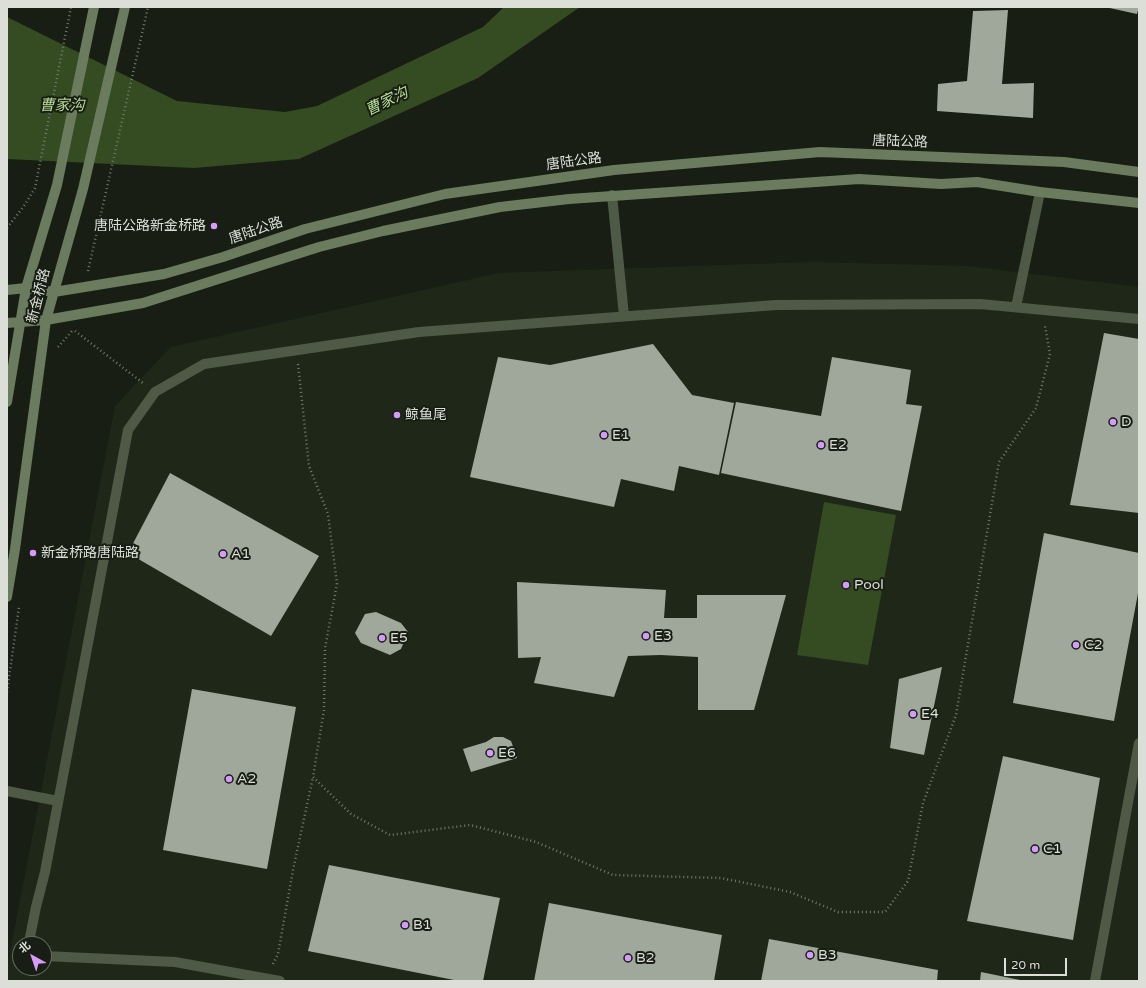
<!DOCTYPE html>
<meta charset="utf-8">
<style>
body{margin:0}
#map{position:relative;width:1146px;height:988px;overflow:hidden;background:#181e13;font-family:"Varela Round","Noto Sans SC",sans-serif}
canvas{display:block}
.frame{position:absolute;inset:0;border:8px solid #dbdfd8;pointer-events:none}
.north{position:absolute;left:12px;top:936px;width:40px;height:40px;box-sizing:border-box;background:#181e13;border:1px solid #666b62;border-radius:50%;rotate:320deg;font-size:11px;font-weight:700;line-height:16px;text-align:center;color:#dbdfd8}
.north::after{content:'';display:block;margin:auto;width:14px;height:18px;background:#d69bfa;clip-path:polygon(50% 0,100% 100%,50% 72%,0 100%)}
.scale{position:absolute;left:1004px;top:958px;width:63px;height:18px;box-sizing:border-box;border:2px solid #dbdfd8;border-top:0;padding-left:5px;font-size:12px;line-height:14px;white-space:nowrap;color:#dbdfd8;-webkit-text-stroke:3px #181e13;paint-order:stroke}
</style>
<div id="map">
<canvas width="1146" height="988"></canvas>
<div class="frame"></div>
<div class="north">北</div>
<div class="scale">20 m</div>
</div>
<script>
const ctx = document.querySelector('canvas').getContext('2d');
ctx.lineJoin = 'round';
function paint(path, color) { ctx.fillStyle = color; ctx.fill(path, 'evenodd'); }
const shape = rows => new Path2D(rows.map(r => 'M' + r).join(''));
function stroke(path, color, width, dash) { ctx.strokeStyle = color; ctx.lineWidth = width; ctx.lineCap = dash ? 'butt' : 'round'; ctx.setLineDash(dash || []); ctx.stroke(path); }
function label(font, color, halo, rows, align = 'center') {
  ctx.font = font + ' "Varela Round","Noto Sans SC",sans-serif'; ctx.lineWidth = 4; ctx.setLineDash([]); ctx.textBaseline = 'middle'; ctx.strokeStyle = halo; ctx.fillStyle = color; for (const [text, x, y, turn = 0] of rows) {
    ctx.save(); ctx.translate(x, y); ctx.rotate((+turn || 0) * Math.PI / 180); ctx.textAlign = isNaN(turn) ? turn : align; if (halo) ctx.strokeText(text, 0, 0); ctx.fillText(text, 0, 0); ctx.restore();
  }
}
paint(shape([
 [811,262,967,266,1139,287,1139,981,7,981,7,968,115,406,171,347,499,273],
 [20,944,44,944,44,968,20,968]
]), '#1f2818');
paint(shape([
 [504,7,580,7,478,78,299,159,194,168,7,159,7,17,177,101,285,112,317,106,483,27],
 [824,502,896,515,868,665,797,655]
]), '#354b22');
paint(shape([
 [1105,7,1139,7,1137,14],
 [1008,10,1002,84,1034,83,1033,118,937,111,938,84,967,81,973,11],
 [1104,333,1139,339,1139,513,1070,505],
 [653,344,692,395,734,403,719,475,679,466,674,491,621,479,614,507,470,477,498,357,550,365],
 [832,357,911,370,906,404,922,406,901,511,721,473,736,402,821,416],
 [170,473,319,556,271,636,128,553],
 [1044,533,1139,553,1139,588,1114,721,1013,703],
 [517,582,666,590,664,618,697,618,697,595,786,595,754,710,698,710,698,657,661,655,628,656,614,697,534,683,541,657,518,658],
 [376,612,401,623,408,632,401,649,390,655,361,643,355,633,365,614],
 [942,667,924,755,890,748,899,679],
 [192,689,296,707,267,869,163,850],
 [494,737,503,737,511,741,517,758,471,772,463,749,486,742],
 [1003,756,1100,778,1073,940,967,921],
 [329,865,500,898,483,981,459,981,308,951],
 [549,903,722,935,714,981,534,981],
 [769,939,938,970,937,981,761,981],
 [981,972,1020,980,1020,981,980,981]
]), '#9fa89a');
stroke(shape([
 [7,228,24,206,35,188,71,7],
 [88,271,148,7],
 [75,331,143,383],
 [58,347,72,331],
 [298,364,309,466,328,514,337,584,325,648,324,710,313,777,351,814,390,835,470,825,536,842,613,875,721,878,790,892,838,912,885,912,908,881,923,803,956,715,999,462,1036,408,1050,354,1045,326],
 [7,692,19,607],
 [273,964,278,954,293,870,313,777]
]), '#747970', 2.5, [1, 3]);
stroke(shape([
 [612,195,624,316],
 [1016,307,1040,192],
 [7,791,58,801],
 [35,944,30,937,36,907,45,872,128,430,155,392,204,364,419,332,776,305,980,304,1139,319],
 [44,956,175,962,280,981],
 [1095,981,1139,743]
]), '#4e5946', 10);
stroke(shape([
 [7,290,26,288,54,292,164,274,223,257,305,229,445,194,614,170,820,152,1064,162,1139,172],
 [7,323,46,320,143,303,319,247,383,231,500,207,569,199,859,179,941,184,977,182,1040,192,1139,203],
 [7,402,26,288,57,185,94,7],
 [7,597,15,549,46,320,83,189,125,7]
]), '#6a7b5e', 10);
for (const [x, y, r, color] of [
 [214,226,4,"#d69bfa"],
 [397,415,4,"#d69bfa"],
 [1113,422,4,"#d69bfa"],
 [604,435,4,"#d69bfa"],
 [821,445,4,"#d69bfa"],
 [33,553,4,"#d69bfa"],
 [223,554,4,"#d69bfa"],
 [846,585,4,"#d69bfa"],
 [646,636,4,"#d69bfa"],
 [382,638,4,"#d69bfa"],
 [1076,645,4,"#d69bfa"],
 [913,714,4,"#d69bfa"],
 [490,753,4,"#d69bfa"],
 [229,779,4,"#d69bfa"],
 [1035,849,4,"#d69bfa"],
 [405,925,4,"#d69bfa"],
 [810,955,4,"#d69bfa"],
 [628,958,4,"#d69bfa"]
]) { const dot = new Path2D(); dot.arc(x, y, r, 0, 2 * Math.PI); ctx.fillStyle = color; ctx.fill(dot); stroke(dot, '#181e13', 1.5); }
label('14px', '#dbdfd8', '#181e13', [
 ["唐陆公路",900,142,2],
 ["唐陆公路",574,162,-8],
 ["唐陆公路",256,231,-19],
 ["新金桥路",39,296,-76]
]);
label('14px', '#dbdfd8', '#181e13', [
 ["唐陆公路新金桥路",206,226,"right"],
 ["鲸鱼尾",405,415],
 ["D",1121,422],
 ["E1",612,435],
 ["E2",829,445],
 ["新金桥路唐陆路",41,553],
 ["A1",231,554],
 ["Pool",854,585],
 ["E3",654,636],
 ["E5",390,638],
 ["C2",1084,645],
 ["E4",921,714],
 ["E6",498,753],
 ["A2",237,779],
 ["C1",1043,849],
 ["B1",413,925],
 ["B3",818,955],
 ["B2",636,958]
], 'left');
label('italic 15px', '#b5db97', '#181e13', [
 ["曹家沟",387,102,-26],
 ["曹家沟",62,106]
]);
</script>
